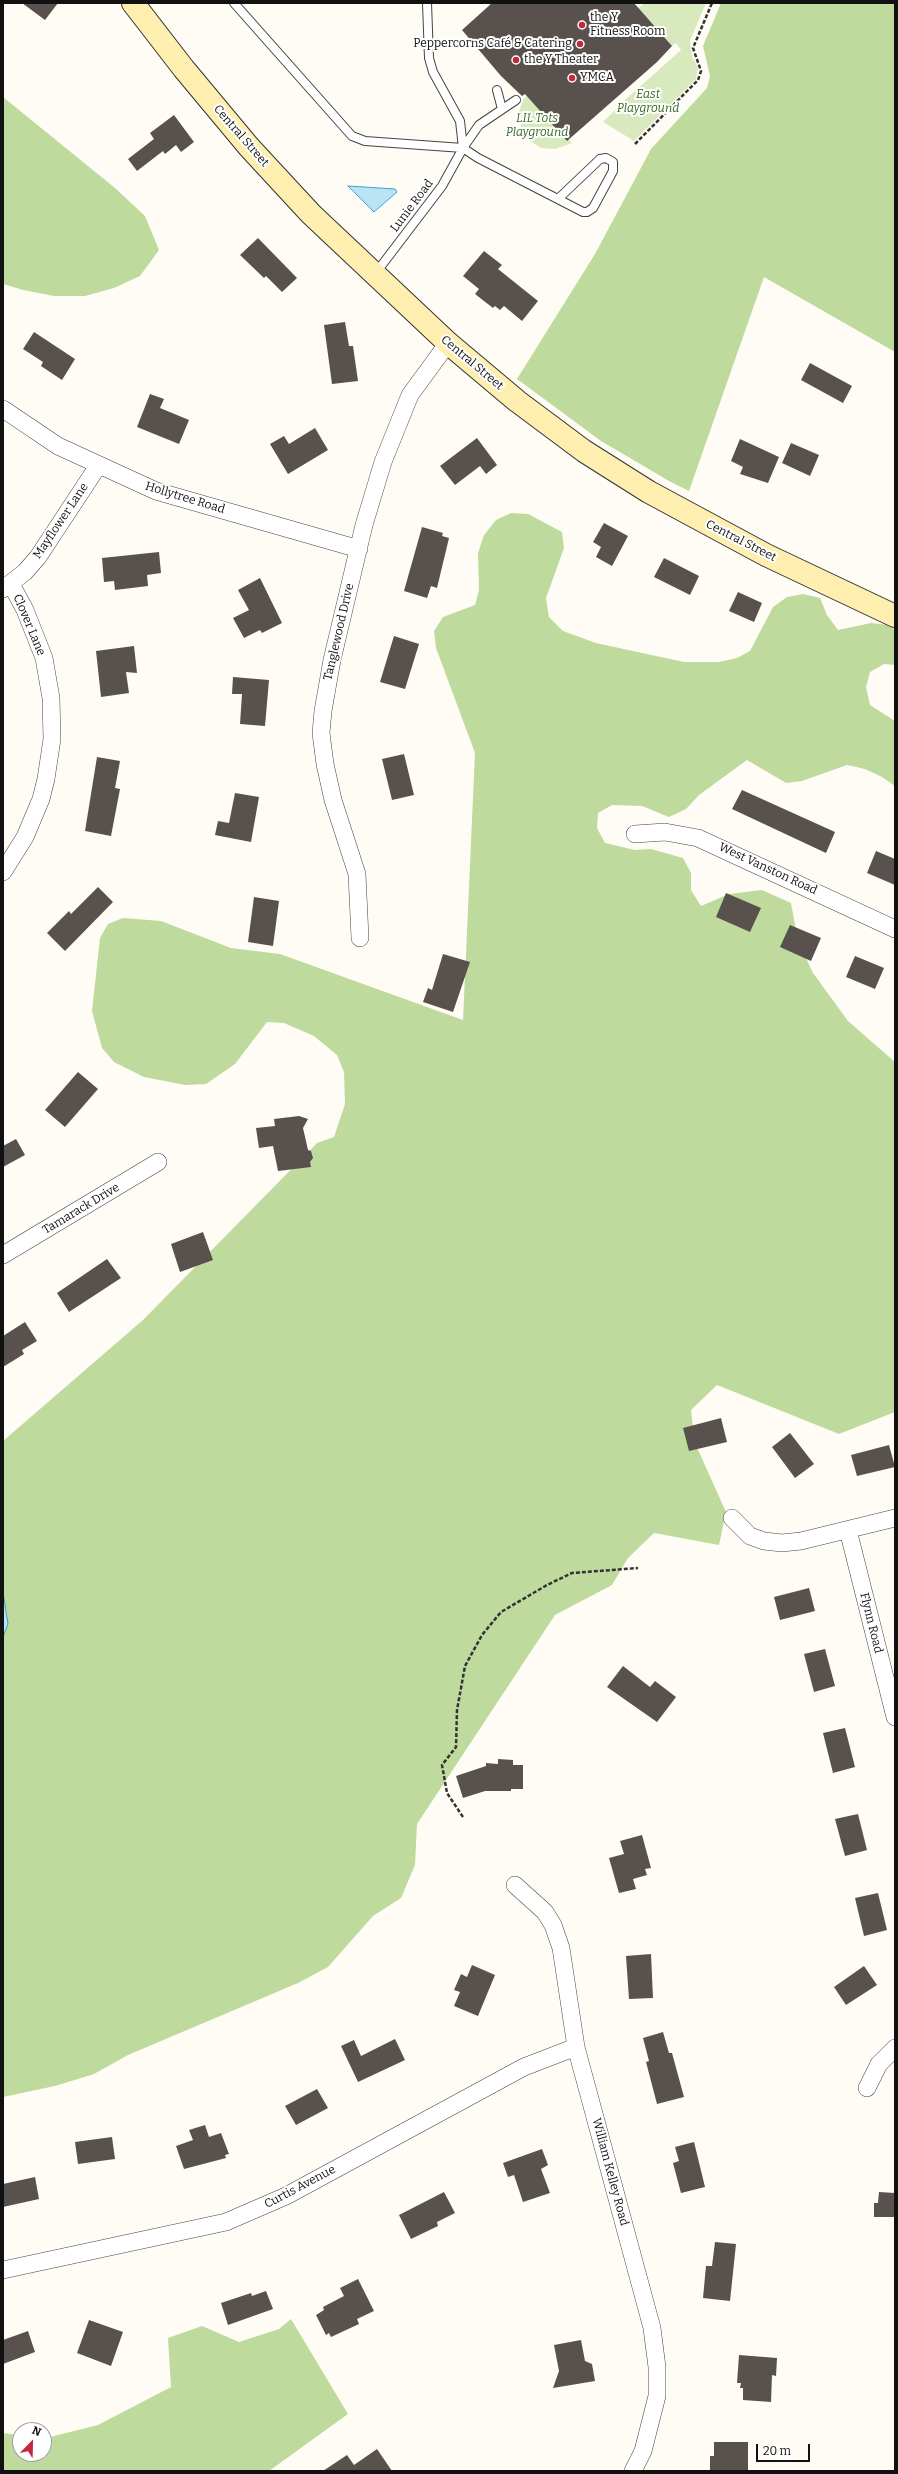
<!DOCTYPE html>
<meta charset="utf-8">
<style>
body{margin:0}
#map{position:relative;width:898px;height:2474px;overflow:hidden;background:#fffcf5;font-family:Bitter,serif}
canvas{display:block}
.frame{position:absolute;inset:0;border:4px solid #111;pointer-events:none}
.north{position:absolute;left:12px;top:2422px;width:40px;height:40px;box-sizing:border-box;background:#fff;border:1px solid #a0a0a0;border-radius:50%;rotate:23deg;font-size:11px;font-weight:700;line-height:16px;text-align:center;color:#111}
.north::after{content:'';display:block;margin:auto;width:14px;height:18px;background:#c1293d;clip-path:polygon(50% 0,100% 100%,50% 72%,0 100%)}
.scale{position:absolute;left:756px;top:2444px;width:54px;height:18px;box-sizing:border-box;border:2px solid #111;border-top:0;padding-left:5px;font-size:12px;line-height:14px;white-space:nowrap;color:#111;-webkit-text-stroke:3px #fff;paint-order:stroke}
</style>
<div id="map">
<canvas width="898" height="2474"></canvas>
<div class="frame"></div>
<div class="north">N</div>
<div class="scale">20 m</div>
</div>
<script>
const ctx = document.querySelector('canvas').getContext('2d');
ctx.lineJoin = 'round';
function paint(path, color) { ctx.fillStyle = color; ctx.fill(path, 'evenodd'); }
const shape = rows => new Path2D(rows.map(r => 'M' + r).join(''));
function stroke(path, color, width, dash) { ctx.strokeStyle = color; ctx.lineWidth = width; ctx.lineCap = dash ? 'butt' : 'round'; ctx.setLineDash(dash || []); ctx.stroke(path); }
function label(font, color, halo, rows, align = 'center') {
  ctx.font = font + ' Bitter,serif'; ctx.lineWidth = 4; ctx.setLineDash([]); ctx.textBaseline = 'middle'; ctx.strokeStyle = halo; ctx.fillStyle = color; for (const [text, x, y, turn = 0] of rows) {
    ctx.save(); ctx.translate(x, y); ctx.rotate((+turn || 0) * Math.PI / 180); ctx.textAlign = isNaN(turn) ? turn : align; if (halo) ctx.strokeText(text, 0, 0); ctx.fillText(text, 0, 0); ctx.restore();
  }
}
paint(shape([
 [645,3,706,3,690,41,692,56,698,68,696,79,634,141,603,122,626,99,681,50,676,43,672,46,638,8],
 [528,94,572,143,555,149,541,148,529,140,523,133,518,115,523,100]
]), '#d8eabd');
paint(shape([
 [721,3,895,3,895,352,764,277,689,491,669,481,601,441,517,379,595,254,651,149,707,88,710,76,703,46],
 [3,97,115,188,145,216,159,250,140,276,114,288,85,296,54,296,23,290,3,284],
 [511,513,528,514,562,532,564,548,546,598,549,617,563,631,596,643,684,662,719,662,737,658,750,651,773,607,787,597,803,594,820,598,827,615,838,630,871,623,889,625,895,630,895,665,884,664,870,672,866,687,870,705,895,721,895,786,882,777,865,769,847,765,802,781,786,783,747,760,699,795,686,809,669,817,642,806,612,805,598,813,597,828,605,843,635,850,651,849,683,858,691,873,691,890,701,906,729,894,762,890,791,903,798,941,813,973,848,1021,895,1062,895,1412,839,1434,717,1385,691,1410,695,1443,726,1512,719,1545,654,1533,628,1558,612,1585,555,1615,417,1824,415,1865,401,1898,373,1916,328,1967,298,1983,128,2055,94,2074,55,2086,3,2097,3,1441,143,1320,317,1143,334,1137,345,1104,344,1072,337,1055,314,1036,284,1023,267,1022,235,1064,206,1084,185,1085,144,1077,114,1062,102,1048,92,1011,100,938,108,924,123,918,161,921,231,948,280,954,463,1020,475,753,436,648,434,631,443,617,475,605,479,590,478,553,484,535,496,520],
 [291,2319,348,2414,269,2471,3,2471,3,2433,20,2435,20,2454,44,2454,44,2437,50,2437,98,2425,171,2387,168,2338,202,2326,239,2342,279,2329]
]), '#bedb9d');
const water = shape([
 [348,186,395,189,397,192,374,212,348,186],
 [3,1592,8,1624,3,1637,3,1592]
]);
paint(water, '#bae4f6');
stroke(water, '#41a0cc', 1);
paint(shape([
 [22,3,58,3,45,20],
 [492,3,634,3,672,46,657,62,567,141,525,94,522,96,501,76,462,30],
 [174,115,194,142,181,152,176,145,165,154,163,151,137,171,128,159,154,139,150,133],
 [258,238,297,278,282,292,266,276,264,278,240,255],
 [484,251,502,265,498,269,538,301,522,321,504,306,500,310,495,306,493,308,475,294,479,289,463,276],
 [345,322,349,346,353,346,358,381,332,384,324,325],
 [34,332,75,359,62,380,41,366,43,362,23,349],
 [810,363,852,386,843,403,801,380],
 [150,394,164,399,160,408,189,420,179,444,137,427],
 [315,428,328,450,288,474,270,444,284,436,289,444],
 [477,438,497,465,486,474,480,466,455,485,440,466],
 [740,439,779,457,768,483,740,474,743,467,731,461],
 [791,443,819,455,810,476,782,463],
 [604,523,628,536,612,566,596,557,601,547,593,542],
 [422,527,443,533,442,536,449,538,437,588,431,586,427,598,404,591],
 [159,552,161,573,147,575,148,586,115,590,114,581,104,582,102,558],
 [664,558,699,576,690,595,654,577],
 [260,578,282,623,262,633,260,630,244,638,233,618,249,610,238,590],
 [738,592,762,603,754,622,729,611],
 [394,636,419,644,405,689,380,682],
 [134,646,137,673,126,672,129,693,101,697,96,651],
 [233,677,269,680,265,726,240,724,242,694,232,694],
 [404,754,414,795,392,800,382,759],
 [97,757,120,761,115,788,120,789,111,836,85,831],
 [742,790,835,832,826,853,732,809],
 [235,793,259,797,251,842,215,835,218,821,229,823],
 [876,851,895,859,895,885,867,873],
 [98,887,113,902,65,951,47,933,69,911,71,914],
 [726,893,761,908,750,932,716,917],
 [254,897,279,901,273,946,248,942],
 [790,925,821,938,811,961,780,947],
 [443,954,470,962,453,1012,423,1002,428,988,432,990],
 [855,956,884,968,875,989,846,977],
 [78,1072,98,1089,65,1127,45,1110],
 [299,1116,308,1119,303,1128,308,1150,311,1151,313,1158,310,1162,311,1167,278,1171,273,1146,259,1148,256,1128,275,1126,274,1119],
 [16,1139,25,1155,3,1167,3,1146],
 [203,1232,213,1260,180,1272,171,1244],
 [107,1259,121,1278,69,1312,57,1293],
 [25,1322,37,1341,22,1350,24,1354,3,1367,3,1336],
 [721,1418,727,1442,689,1451,683,1428],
 [790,1433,814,1464,795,1478,772,1447],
 [889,1445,895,1467,857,1476,851,1455],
 [809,1588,815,1611,780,1620,774,1597],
 [825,1649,835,1686,814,1692,804,1654],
 [623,1666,650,1687,655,1681,676,1697,657,1722,607,1687],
 [845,1728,855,1767,833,1773,823,1733],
 [498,1759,513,1760,513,1765,523,1765,523,1789,511,1789,511,1791,485,1791,463,1798,456,1776,486,1766,486,1763,498,1764],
 [858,1814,867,1850,845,1856,835,1819],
 [642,1835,651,1868,645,1869,647,1875,633,1879,636,1889,619,1893,609,1858,624,1854,620,1841],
 [878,1893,887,1930,864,1936,855,1898],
 [651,1954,653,1998,629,1999,626,1956],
 [472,1965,495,1975,478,2016,454,2006,460,1992,454,1990,461,1974,467,1977],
 [864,1966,877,1985,846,2005,834,1987],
 [663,2032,669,2053,672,2053,684,2097,657,2104,646,2062,649,2061,643,2038],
 [395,2039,405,2060,358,2082,341,2046,354,2040,361,2056],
 [317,2089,328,2108,296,2125,285,2106],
 [205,2125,209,2137,221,2133,229,2154,225,2155,226,2158,184,2169,176,2146,193,2140,189,2130],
 [112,2137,115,2159,78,2164,75,2142],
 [694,2142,705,2187,681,2193,673,2163,679,2161,675,2147],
 [542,2149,548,2165,541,2169,550,2193,523,2202,514,2175,508,2177,503,2163],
 [35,2177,39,2199,3,2207,3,2184],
 [444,2192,455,2213,437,2222,438,2226,411,2239,399,2215],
 [879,2192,895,2193,895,2217,874,2217,874,2203,878,2203],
 [715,2242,736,2244,730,2301,703,2298,706,2266,712,2266],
 [358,2279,374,2311,357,2319,359,2324,331,2337,329,2333,326,2335,316,2315,324,2310,323,2307,344,2296,340,2288],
 [266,2291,273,2309,228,2325,221,2303,251,2293,252,2296],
 [89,2320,123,2332,111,2366,77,2353],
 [28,2331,35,2352,3,2364,3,2340],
 [581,2340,585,2361,592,2364,595,2381,553,2388,559,2371,554,2345],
 [739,2355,777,2358,776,2376,772,2375,771,2402,743,2400,743,2388,740,2388,741,2383,737,2383],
 [714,2442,748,2442,748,2471,710,2471,710,2456,714,2456],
 [377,2449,392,2471,323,2471,347,2455,354,2465]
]), '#59514d');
const lane = shape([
 [234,3,352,136,365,141,463,148,478,158,583,212,587,212,593,208,613,171,613,162,606,158,600,159,558,199],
 [427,3,429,58,433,72,460,121,463,148],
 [497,90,502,109],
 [375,274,442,186,463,148,479,125,516,100]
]);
const street = shape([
 [3,409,58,446,156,491,359,549],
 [3,589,25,572,38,557,98,466],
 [635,834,665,832,698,838,895,929],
 [3,872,25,837,41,799,46,779,52,739,51,698,44,658,25,610,11,584],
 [360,938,357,874,333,800,325,764,321,733,323,711,332,660,364,525,383,462,410,395,448,343],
 [3,1255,158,1162],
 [732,1518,750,1536,764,1541,782,1543,801,1541,895,1518],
 [848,1530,895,1717],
 [515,1885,545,1912,553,1925,561,1948,576,2047,652,2328,657,2367,657,2396,643,2451,633,2471],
 [867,2088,879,2064,895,2048],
 [3,2270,226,2222,286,2196,524,2067,576,2047]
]);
const secondary = shape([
 [133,3,184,69,249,147,311,214,448,343,517,401,584,451,649,492,766,555,895,616]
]);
stroke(lane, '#444', 10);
stroke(street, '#444', 18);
stroke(secondary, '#333', 24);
stroke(shape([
 [635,144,698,80,701,71,693,48,712,3],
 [463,1817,447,1793,442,1765,456,1747,457,1710,465,1666,482,1635,501,1612,547,1585,572,1573,638,1568]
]), '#333', 2.5, [4, 2]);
stroke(lane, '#fff', 8);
stroke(street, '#fff', 17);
stroke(secondary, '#feefb1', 22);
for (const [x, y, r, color] of [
 [582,25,4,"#c1293d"],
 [580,44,4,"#c1293d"],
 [516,60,4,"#c1293d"],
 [572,78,4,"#c1293d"]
]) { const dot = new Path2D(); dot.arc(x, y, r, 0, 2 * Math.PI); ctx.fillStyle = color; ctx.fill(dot); stroke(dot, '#fff', 1.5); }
label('12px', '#111', '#fff', [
 ["the Y",590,18],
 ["Fitness Room",590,32],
 ["Peppercorns Café & Catering",572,44,"right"],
 ["the Y Theater",524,60],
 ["YMCA",580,78]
], 'left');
label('italic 12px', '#366920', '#fff', [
 ["East",648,95],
 ["Playground",648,109],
 ["LIL Tots",537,119],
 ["Playground",537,133]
]);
label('12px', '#111', '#fff', [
 ["Central Street",241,136,49],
 ["Lunie Road",412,206,-53],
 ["Central Street",472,363,40],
 ["Hollytree Road",185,498,17],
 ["Mayflower Lane",61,521,-56],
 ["Central Street",741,541,27],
 ["Clover Lane",29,625,67],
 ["Tanglewood Drive",339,632,-77],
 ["West Vanston Road",768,869,25],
 ["Tamarack Drive",81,1209,-31],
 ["Flynn Road",871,1623,76],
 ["William Kelley Road",610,2172,75],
 ["Curtis Avenue",300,2187,-28]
]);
</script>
